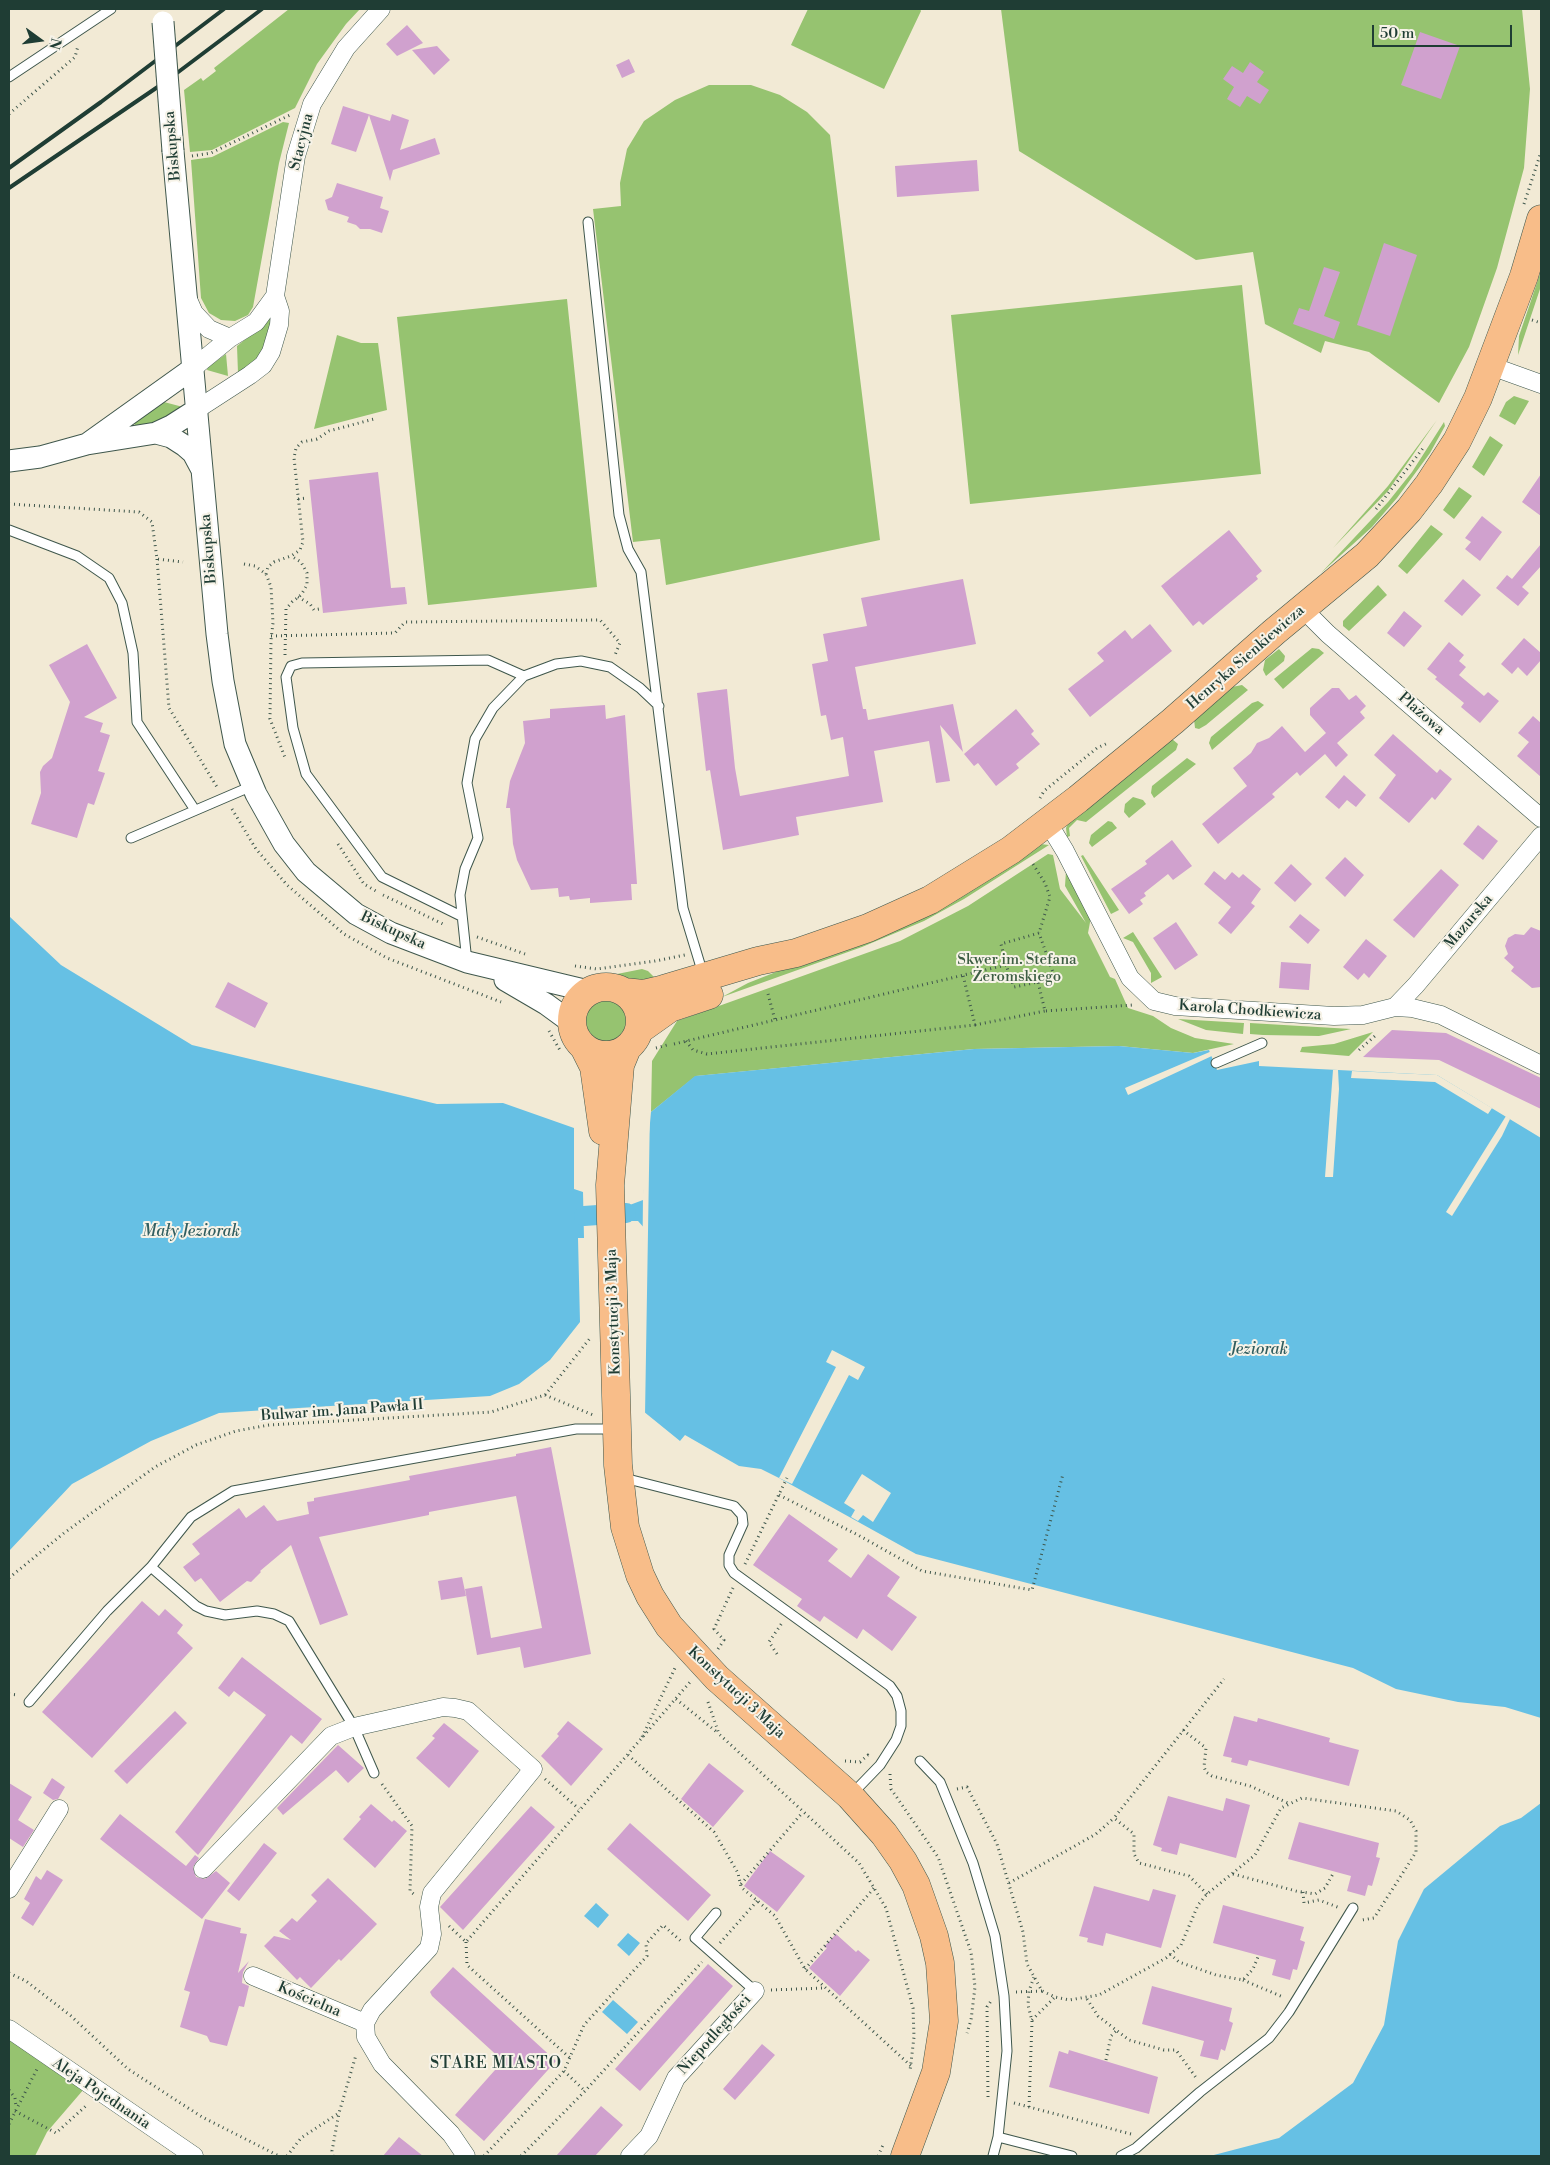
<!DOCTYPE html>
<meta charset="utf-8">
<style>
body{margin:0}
#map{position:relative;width:1550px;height:2165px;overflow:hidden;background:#f2ead5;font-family:"Libre Bodoni",serif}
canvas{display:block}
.frame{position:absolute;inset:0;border:10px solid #1f3d34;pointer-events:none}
.north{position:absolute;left:15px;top:15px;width:50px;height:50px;-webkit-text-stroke:4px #f7f3e8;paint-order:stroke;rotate:104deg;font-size:14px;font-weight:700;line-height:20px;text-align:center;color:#1f3d34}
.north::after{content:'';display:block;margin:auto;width:18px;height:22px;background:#1f3d34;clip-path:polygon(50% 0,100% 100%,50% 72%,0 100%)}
.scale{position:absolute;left:1372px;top:25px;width:140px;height:22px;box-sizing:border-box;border:2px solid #1f3d34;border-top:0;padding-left:6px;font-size:15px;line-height:18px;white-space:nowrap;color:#1f3d34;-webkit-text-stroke:4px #f7f3e8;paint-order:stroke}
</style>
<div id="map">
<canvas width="1550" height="2165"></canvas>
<div class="frame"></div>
<div class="north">N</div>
<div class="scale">50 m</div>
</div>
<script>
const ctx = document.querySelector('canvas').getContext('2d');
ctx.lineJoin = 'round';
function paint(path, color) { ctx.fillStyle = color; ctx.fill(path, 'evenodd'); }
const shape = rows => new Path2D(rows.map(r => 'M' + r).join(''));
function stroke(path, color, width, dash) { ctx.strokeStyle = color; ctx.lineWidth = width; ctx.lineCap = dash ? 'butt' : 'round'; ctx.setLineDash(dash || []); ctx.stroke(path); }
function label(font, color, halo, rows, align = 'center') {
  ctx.font = font + ' "Libre Bodoni",serif'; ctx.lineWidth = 4; ctx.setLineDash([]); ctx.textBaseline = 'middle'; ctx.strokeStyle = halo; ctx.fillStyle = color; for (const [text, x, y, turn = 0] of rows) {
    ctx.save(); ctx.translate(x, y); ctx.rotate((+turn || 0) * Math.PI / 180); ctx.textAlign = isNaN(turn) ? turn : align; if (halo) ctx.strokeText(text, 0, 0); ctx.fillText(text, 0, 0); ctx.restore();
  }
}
paint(shape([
 [289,9,360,9,346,24,317,64,295,108,212,150,190,152,184,90,201,78,203,81,216,71,214,68],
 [808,9,920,9,921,11,884,89,791,45],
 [1001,9,1522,9,1530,89,1524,168,1497,268,1469,347,1439,403,1369,352,1325,341,1321,353,1265,324,1253,252,1196,260,1019,151],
 [709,85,751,85,780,95,807,112,830,135,880,540,666,585,660,539,633,542,593,209,621,206,620,183,627,149,644,121,675,100],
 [283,122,289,123,279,163,253,307,248,315,235,321,221,320,209,313,201,298,191,160,212,157],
 [1541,271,1541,286,1518,355,1519,336],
 [1242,285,1261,474,970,504,951,315],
 [567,299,597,587,428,605,397,317],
 [272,314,269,333,261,354,250,366,238,373,237,346,262,326],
 [337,335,361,343,378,343,387,410,314,429],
 [226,354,228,376,207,370,208,367],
 [1514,396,1529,401,1515,425,1499,416,1506,402],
 [164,402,183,407,176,415,135,429,134,418],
 [1437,420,1388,491,1333,548,1388,486],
 [1444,422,1445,426,1430,453,1397,498,1372,527,1321,573,1388,502,1412,472],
 [1490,436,1503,445,1484,476,1472,467],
 [1459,487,1472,496,1454,519,1443,510],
 [1431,525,1443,534,1407,574,1398,566],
 [1378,585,1387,595,1349,631,1343,626,1343,621],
 [1312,648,1319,649,1324,653,1283,689,1274,679],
 [1279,649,1285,656,1284,661,1266,676,1263,670,1265,660],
 [1242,685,1248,690,1206,725,1199,729,1195,728,1194,719,1232,687],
 [1258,701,1264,705,1212,750,1209,743,1211,737,1252,703],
 [1172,739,1178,744,1176,750,1086,822,1077,820,1069,828,1070,836,1067,837,1066,828,1069,821],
 [1187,758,1196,764,1154,798,1151,793,1152,786],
 [1133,797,1143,800,1146,804,1129,818,1124,812,1125,804],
 [1108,821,1112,822,1117,828,1092,847,1089,843,1091,835],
 [1040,844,1049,845,964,899,924,921,862,947,722,997,748,983,804,961],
 [1048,854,1053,855,1060,889,1086,923,1065,886,1066,871,1091,917,1088,933,1110,977,1115,979,1128,1008,1153,1016,1171,1028,1195,1038,1234,1044,1193,1053,1119,1046,974,1049,696,1076,651,1112,652,1061,677,1021,900,941,968,906],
 [1083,855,1119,910,1111,914,1081,856],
 [1133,932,1162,977,1151,983,1151,973,1133,942,1123,938],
 [642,969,648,971,656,979,628,981,607,976],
 '583 1021a23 23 0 1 1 46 0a23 23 0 1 1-46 0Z',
 [1178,1019,1244,1023,1243,1034,1206,1030],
 [1250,1023,1351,1029,1319,1036,1263,1035,1250,1034],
 [1373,1032,1349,1056,1300,1052,1302,1047,1334,1044],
 [9,2036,84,2089,47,2132,35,2156,9,2156]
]), '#96c370');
paint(shape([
 [9,916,61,965,192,1045,437,1104,503,1103,574,1128,574,1189,583,1192,584,1238,578,1238,580,1322,550,1360,519,1384,490,1396,219,1413,151,1441,72,1484,9,1551],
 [1119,1046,1193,1053,1209,1050,1217,1070,1259,1061,1259,1066,1437,1075,1541,1138,1541,1718,1505,1707,1458,1702,1396,1689,1353,1668,916,1554,779,1478,761,1469,739,1466,685,1435,680,1441,643,1411,646,1230,638,1221,627,1221,627,1206,643,1200,651,1112,695,1076,974,1049],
 [1541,1803,1541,2156,1210,2156,1279,2138,1353,2083,1384,2025,1398,1941,1424,1889,1500,1826,1521,1818],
 [596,1903,609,1915,598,1928,584,1916],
 [628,1933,640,1943,629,1956,617,1945],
 [613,2000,638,2022,627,2034,602,2012]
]), '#66c0e4');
paint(shape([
 [1212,1051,1214,1055,1128,1095,1125,1088],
 [1333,1070,1338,1070,1339,1089,1333,1177,1325,1177],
 [1352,1071,1437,1075,1492,1108,1488,1114,1435,1082,1351,1078],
 [650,1109,645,1415,641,1411,643,1194,648,1112],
 [1506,1116,1510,1119,1502,1136,1452,1216,1446,1212],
 [832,1350,865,1367,858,1380,849,1375,792,1484,779,1478,836,1367,826,1362],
 [862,1474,891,1493,873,1522,863,1515,858,1521,851,1517,855,1510,844,1503]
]), '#f2ead5');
stroke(shape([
 [584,1216,626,1213]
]), '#66c0e4', 20);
paint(shape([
 [407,25,423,43,397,56,386,44],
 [1420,32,1460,46,1441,99,1401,85],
 [437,46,450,60,434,75,412,50],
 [629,59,635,72,622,78,616,65],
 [1250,62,1264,72,1257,82,1269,90,1260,104,1247,96,1240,107,1227,99,1234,87,1223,79,1232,66,1243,73],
 [343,106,390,121,392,114,409,120,400,150,435,138,440,154,393,170,390,181,369,115,356,152,331,144],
 [977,160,979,191,897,197,895,166],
 [337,183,383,197,380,208,389,211,382,233,370,229,360,229,356,225,347,222,349,217,328,210,325,200,332,197],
 [1384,243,1417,255,1390,336,1357,325],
 [1324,267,1340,272,1324,316,1340,322,1334,339,1293,324,1299,308,1309,311],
 [378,472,391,588,405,587,407,604,323,613,309,480],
 [1541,474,1541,516,1522,502],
 [1482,516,1502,532,1480,561,1465,549,1471,542,1465,538],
 [1229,530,1262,571,1256,576,1258,579,1203,625,1199,621,1193,626,1161,586],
 [1541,544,1541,566,1522,587,1529,593,1518,606,1496,588,1507,575,1512,579],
 [963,579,976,644,855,667,863,709,866,709,868,720,953,704,963,752,940,725,950,781,936,783,929,741,874,751,883,802,796,817,799,835,723,850,710,770,706,771,697,693,727,689,735,768,740,796,849,776,843,737,831,740,826,715,821,716,812,664,828,661,823,634,867,626,861,598],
 [1463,579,1481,595,1462,616,1444,601],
 [1404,611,1422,626,1404,647,1387,633],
 [1150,624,1172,651,1090,717,1068,689,1104,661,1097,653,1125,630,1132,639],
 [1524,638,1541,653,1541,660,1527,676,1518,667,1512,674,1501,664],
 [1449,642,1464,655,1459,661,1466,667,1459,675,1484,696,1488,692,1499,701,1480,723,1461,707,1464,703,1435,679,1437,677,1427,669],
 [87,644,117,698,84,717,103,723,100,732,110,735,98,771,105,773,94,805,88,803,77,838,31,824,41,793,40,772,43,766,52,758,70,702,49,665],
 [1332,688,1339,688,1349,700,1356,695,1366,706,1360,712,1365,718,1337,743,1348,755,1336,767,1325,754,1300,776,1297,772,1272,794,1275,797,1218,844,1202,824,1247,786,1233,768,1251,753,1257,743,1269,738,1282,726,1305,752,1326,733,1310,715,1310,708],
 [605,705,606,719,625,715,637,884,631,884,632,900,590,903,590,898,570,900,569,896,559,897,558,888,531,890,517,860,513,844,510,808,506,808,510,781,525,743,523,721,550,718,550,709],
 [1016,709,1034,731,1031,734,1040,744,1016,764,1019,768,996,786,978,763,974,766,964,754],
 [1533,716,1541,723,1541,777,1517,756,1529,742,1518,733],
 [1393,734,1437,773,1440,769,1452,779,1435,800,1432,797,1409,823,1379,798,1396,775,1374,755],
 [1344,775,1366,795,1356,807,1347,800,1339,809,1325,797],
 [1478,825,1498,841,1483,860,1463,844],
 [1172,840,1192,866,1173,880,1168,874,1144,893,1146,896,1140,900,1143,904,1129,914,1111,889,1147,864,1145,861],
 [1345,857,1364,875,1345,897,1325,878],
 [1291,864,1312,884,1295,902,1274,883],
 [1441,869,1459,885,1414,938,1393,920],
 [1214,871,1225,880,1232,872,1239,878,1243,874,1261,889,1251,903,1255,906,1231,934,1218,923,1231,907,1204,884],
 [1300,914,1320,930,1308,944,1289,927],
 [1176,922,1198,955,1175,970,1153,938],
 [1531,927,1541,931,1541,987,1532,988,1511,971,1514,967,1504,958,1508,954,1505,946,1508,938,1515,934,1524,935],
 [1366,939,1387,956,1369,978,1364,973,1358,980,1343,967],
 [1281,962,1311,964,1309,990,1279,988],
 [228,982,268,1003,255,1028,215,1007],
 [1392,1030,1446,1033,1541,1078,1541,1109,1439,1060,1363,1057],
 [551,1447,591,1654,524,1668,520,1647,477,1655,465,1589,482,1586,491,1638,542,1628,516,1496,429,1512,429,1515,319,1537,348,1615,320,1625,291,1545,260,1571,261,1572,251,1582,247,1581,220,1602,201,1578,195,1582,183,1567,200,1554,192,1544,239,1508,246,1518,264,1505,277,1521,309,1514,307,1502,314,1501,314,1498,410,1480,409,1476,516,1456,516,1454],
 [789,1514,838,1549,828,1561,851,1578,868,1554,900,1577,887,1596,917,1617,892,1651,863,1629,857,1639,824,1616,820,1622,797,1606,802,1599,753,1565],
 [462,1577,466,1596,441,1600,438,1581],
 [142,1601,159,1616,165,1609,183,1625,177,1633,193,1648,92,1758,42,1712],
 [242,1657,322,1719,302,1744,291,1735,198,1855,175,1832,266,1715,234,1691,229,1697,218,1688],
 [175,1711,187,1723,127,1784,114,1771],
 [1234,1716,1257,1722,1258,1718,1330,1738,1329,1742,1359,1750,1349,1786,1249,1760,1247,1766,1231,1762,1232,1758,1223,1756],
 [568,1721,603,1749,571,1786,541,1756,559,1736,557,1734],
 [444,1723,479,1751,449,1788,416,1758,435,1738,432,1736],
 [338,1745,364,1768,348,1783,336,1770,283,1815,277,1808],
 [709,1763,744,1791,713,1827,681,1799],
 [52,1778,65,1787,58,1799,53,1800,43,1793],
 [9,1783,32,1797,18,1820,34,1830,23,1847,9,1838],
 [1168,1796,1223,1811,1226,1798,1250,1805,1236,1858,1180,1843,1177,1855,1161,1851,1162,1848,1153,1845],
 [371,1804,392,1822,394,1820,407,1831,375,1868,343,1839,361,1819,359,1817],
 [531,1806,555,1827,463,1930,440,1907],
 [120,1814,186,1866,195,1855,199,1858,193,1867,196,1877,205,1879,216,1871,230,1883,202,1919,100,1839],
 [1299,1822,1379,1843,1376,1857,1380,1858,1372,1886,1368,1885,1365,1896,1347,1891,1351,1876,1288,1859],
 [630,1823,711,1895,688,1921,607,1849],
 [264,1843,277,1853,239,1901,227,1891],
 [770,1851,805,1876,777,1912,744,1886],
 [47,1870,63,1880,33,1926,21,1918,30,1903,24,1899,36,1876,41,1880],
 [328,1878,377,1924,341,1961,339,1959,311,1988,300,1977,297,1980,264,1946,274,1936,291,1940,279,1931,292,1918,297,1922,317,1901,311,1895],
 [1094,1886,1149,1901,1153,1889,1176,1895,1161,1948,1106,1933,1103,1946,1087,1942,1088,1938,1079,1936],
 [1223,1905,1304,1927,1300,1940,1305,1942,1297,1970,1293,1969,1290,1980,1272,1975,1276,1960,1213,1943],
 [205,1919,241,1928,240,1933,247,1934,238,1973,249,1961,243,1972,242,1983,249,1986,244,2007,239,2006,227,2046,210,2042,207,2036,180,2027,190,1992,184,1990],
 [836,1934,856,1952,858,1950,870,1960,840,1996,809,1968,827,1948,824,1947],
 [708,1964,733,1986,640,2091,615,2069],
 [453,1967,556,2061,484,2141,455,2115,503,2061,432,1996,430,1992],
 [1152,1986,1232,2008,1229,2021,1233,2023,1225,2051,1221,2049,1218,2060,1200,2056,1204,2041,1142,2024],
 [762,2044,775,2055,735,2100,723,2089],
 [1069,2050,1158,2077,1149,2114,1049,2087,1059,2051,1068,2054],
 [601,2106,623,2125,595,2156,556,2156],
 [399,2137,423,2156,383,2156]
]), '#d0a1ce');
const service = shape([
 [9,77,111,9],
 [588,222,619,515,628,549,641,572,683,908,703,974],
 [9,530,77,556,109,578,122,603,133,653,137,722,195,810],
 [131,838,252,786],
 [461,916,382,877,306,774,293,728,286,677,291,666,302,663,488,660,524,676],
 [467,962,460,895,465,869,478,838,467,783,475,739,493,708,524,676,556,664,581,661,610,667,640,688,659,706],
 [1216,1063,1262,1043],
 [624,1478,734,1506,742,1515,743,1524,729,1555,729,1565,734,1573,890,1686,897,1696,901,1711,901,1726,896,1740,880,1765,852,1794],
 [29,1702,107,1611,151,1567],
 [920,1761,940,1782,973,1863,995,1936,1004,1996,1007,2051,998,2137,1072,2156],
 [374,1773,354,1727,289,1621,274,1614,257,1611,225,1615,206,1611,196,1606,151,1567,191,1517,233,1491,576,1429,614,1429],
 [716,1913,695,1938,755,1991],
 [993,2156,998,2137],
 [1121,2156,1136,2148,1200,2092,1269,2038,1289,2012,1353,1908]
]);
const minor = shape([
 [187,297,194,313,209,329,230,338],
 [1491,366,1541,384],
 [192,369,230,338,256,322,275,296,296,156,312,104,346,48,381,9],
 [196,410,250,375,263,365,271,352,279,325,280,311,275,296],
 [1303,609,1328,634,1541,818],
 [1048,823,1065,851,1130,978,1154,1001,1175,1006,1334,1016,1363,1015,1395,1007,1412,1008,1441,1015,1541,1065],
 [1395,1007,1416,985,1541,836],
 [203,1869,331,1736,354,1727,443,1707,455,1708,468,1711,533,1769,432,1893,429,1907,432,1934,429,1948,372,2010,365,2023,366,2037,382,2064,451,2134,466,2156],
 [9,1889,59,1809],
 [253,1976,365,2023],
 [9,2029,194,2156],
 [630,2156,649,2136,676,2078,755,1991]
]);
const tertiary = shape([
 [173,151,217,634,223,681,235,744,256,794,284,844,306,872,356,914,391,933,467,962,588,991],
 [156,433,171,437,185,446,193,453,201,468],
 [87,444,192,369],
 [9,461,40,457,87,444,156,433,171,426,196,410],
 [505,980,546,1004,572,1023]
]);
const primary = shape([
 '572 1021a34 34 0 1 1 68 0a34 34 0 1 1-68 0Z',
 [624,992,643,994,664,989,758,961,796,953,868,928,930,900,1011,850,1078,799,1173,721,1274,632,1367,555,1409,510,1429,484,1457,441,1478,398,1524,276,1541,219],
 [639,1030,670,1008,709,995],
 [627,1048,620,1065,610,1185,618,1465,625,1527,640,1575,650,1596,669,1626,717,1678,850,1796,884,1834,903,1861,916,1885,934,1936,940,1963,944,2021,936,2072,905,2156],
 [585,1049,594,1067,603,1131]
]);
stroke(service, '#3f574c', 11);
stroke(minor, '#3f574c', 19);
stroke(tertiary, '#3f574c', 23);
stroke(primary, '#3f574c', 29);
stroke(shape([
 [9,114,75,57,78,46],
 [192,156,211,153,290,115],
 [1524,204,1541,152],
 [1532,320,1541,323],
 [298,499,307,498],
 [9,504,139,512,152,522,157,559,183,562],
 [1376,509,1424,447],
 [157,559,169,708,217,787],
 [244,564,255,566,266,574,271,587,273,623,271,640,270,719,286,760],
 [266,574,268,567,274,562,291,556,300,550,303,542,294,458,296,448,302,442,317,439,329,431,374,419],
 [298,597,310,604,314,610,319,609],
 [271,636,395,633,405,622,600,620,620,643,615,655],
 [285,655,286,609,292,602,301,595,307,585,307,573,301,562,291,556],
 [1040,798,1044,791,1097,748,1108,743],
 [232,809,256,849,287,885,344,934,387,958,501,1002],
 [338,844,364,884,376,891],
 [383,895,445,925],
 [477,937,525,954],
 [1006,965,1001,944,1039,933,1050,897,1045,883,1031,861],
 [575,966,597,969,655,961,685,955],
 [1038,982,1055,978,1039,933],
 [768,994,775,1020],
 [975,1025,1045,1011],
 [549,1031,561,1052],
 [686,1041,693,1050,707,1054,975,1025,963,975],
 [674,1044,1006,965,1014,987,1038,982,1045,1011,1133,1005],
 [656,1048,667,1045],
 [1359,1050,1376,1035],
 [545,1395,593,1415],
 [779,1495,858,1535,922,1571,1032,1590,1063,1474],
 [745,1564,787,1478],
 [9,1578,64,1533,155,1467,196,1445,236,1431,269,1425,491,1412,545,1395,591,1337],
 [718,1649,724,1640,714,1629,733,1588],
 [777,1654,769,1642,782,1623],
 [9,1694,18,1695],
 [676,1699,718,1733],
 [708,1702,719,1734,859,1863,886,1908,913,2008,914,2037,910,2071],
 [1183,1730,1206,1748,1204,1767,1206,1772,1212,1776,1250,1786,1288,1803],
 [642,1737,676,1666],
 [628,1755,714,1832,738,1873,741,1887,775,1916,805,1969,911,2066],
 [845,1761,860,1762,868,1755,870,1757],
 [890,1774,891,1789,938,1857,971,1952,975,1987,971,2020,967,2033],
 [545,1779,579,1809],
 [382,1784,412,1826,410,1891,415,1895],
 [957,1789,967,1787,997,1844,1023,1932,1027,1964,1042,1991,1055,1997,1069,2000,1099,1995,1166,1958,1181,1945,1198,1905,1207,1894,1255,1855,1281,1808,1302,1798,1396,1811,1410,1820,1416,1831,1416,1852,1406,1868,1374,1918,1362,1920],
 [1233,1874,1296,1891,1315,1894,1325,1888,1334,1872],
 [1009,1883,1096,1834,1114,1818],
 [741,1884,803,1812],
 [1303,1892,1304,1903,1319,1900,1340,1908],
 [1207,1894,1189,1876,1139,1863,1134,1854,1134,1834,1114,1818,1224,1679],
 [449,1926,466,1942,690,1682],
 [466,1942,467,1965,570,2058],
 [720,1943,758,1900],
 [1170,1954,1179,1962,1216,1975,1243,1980,1253,1969,1258,1957],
 [805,1969,874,1888],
 [9,1973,26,1981,71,2016,128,2069,202,2117,279,2156],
 [1243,1980,1283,1997],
 [771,1990,824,1988],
 [1016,1992,1042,1991],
 [1087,1999,1098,2016,1129,2040,1164,2050,1176,2050,1197,2079],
 [1032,2020,1055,1997],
 [1106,2060,1111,2036,1116,2031],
 [564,2071,585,2091],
 [9,2090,15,2098,16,2107],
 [988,2097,987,2007,991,2001],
 [1014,2103,1131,2134],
 [1029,2107,1032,2021,1028,2005,1029,1991,1034,1977],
 [15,2111,56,2133,88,2104],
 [9,2124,37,2069],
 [287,2156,301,2138,339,2113,356,2055],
 [333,2156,332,2151,339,2113],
 [484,2156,564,2071,584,2025,647,1956,646,1944,663,1925,682,1942],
 [521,2156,585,2091,702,1962],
 [878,2156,883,2145]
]), '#3f574c', 3, [1, 4]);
stroke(service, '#fff', 9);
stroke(minor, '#fff', 18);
stroke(tertiary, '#fff', 21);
stroke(primary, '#f8bd89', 28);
stroke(shape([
 [9,168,101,102,224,9],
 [9,188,165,82,262,9]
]), '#1f3d34', 4);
const tertiaryBridge = shape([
 [163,22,173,151]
]);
stroke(tertiaryBridge, '#3f574c', 23, []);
stroke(tertiaryBridge, '#fff', 21);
label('15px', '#1f3d34', '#f7f3e8', [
 ["Stacyjna",302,142,-76],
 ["Biskupska",173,146,-95],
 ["Biskupska",209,549,-95],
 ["Henryka Sienkiewicza",1246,658,-41],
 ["Plażowa",1421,714,41],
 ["Mazurska",1469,922,-50],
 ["Biskupska",393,931,25],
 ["Karola Chodkiewicza",1250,1011,4],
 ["Konstytucji 3 Maja",614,1312,-92],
 ["Bulwar im. Jana Pawła II",342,1411,-4],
 ["Konstytucji 3 Maja",736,1693,43],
 ["Kościelna",309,2000,23],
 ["Niepodległości",715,2035,-48],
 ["Aleja Pojednania",101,2094,34]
]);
label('15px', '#3d5e43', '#f7f3e8', [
 ["Skwer im. Stefana",1017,960],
 ["Żeromskiego",1017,977]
]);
label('italic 16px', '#315e60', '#f7f3e8', [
 ["Mały Jeziorak",191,1232],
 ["Jeziorak",1259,1350]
]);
ctx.letterSpacing = '1px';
label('16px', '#1f3d34', '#f7f3e8', [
 ["STARE MIASTO",496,2064]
]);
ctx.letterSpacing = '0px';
</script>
